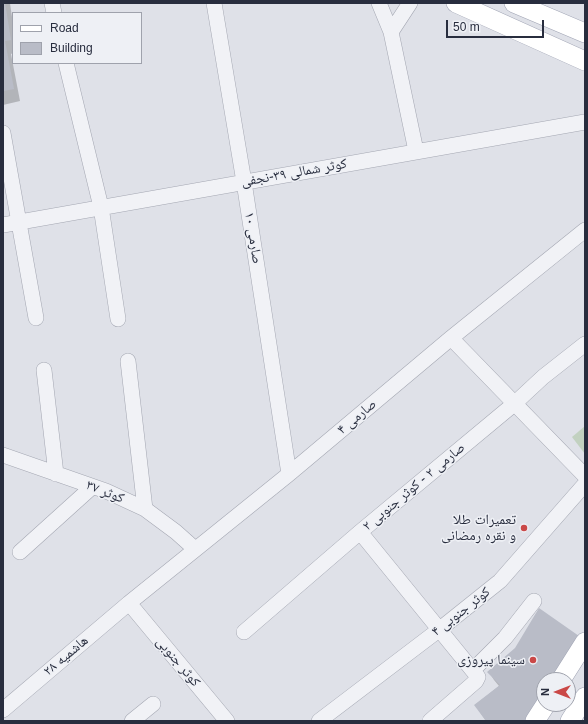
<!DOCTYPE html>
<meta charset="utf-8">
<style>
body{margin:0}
#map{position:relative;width:588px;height:724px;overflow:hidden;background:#dfe1e8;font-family:Arial,sans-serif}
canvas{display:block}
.frame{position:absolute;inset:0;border:4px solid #282d3e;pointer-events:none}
.legend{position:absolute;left:12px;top:12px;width:130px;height:52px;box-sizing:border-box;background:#eef0f5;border:1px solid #9fa2ac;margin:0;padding:5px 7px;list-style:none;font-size:12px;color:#282d3e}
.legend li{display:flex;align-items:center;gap:8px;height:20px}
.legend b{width:20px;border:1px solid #9fa2ac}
.north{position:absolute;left:536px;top:672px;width:40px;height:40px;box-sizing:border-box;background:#eef0f5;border:1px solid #9fa2ac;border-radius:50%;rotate:270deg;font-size:11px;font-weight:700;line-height:16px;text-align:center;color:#282d3e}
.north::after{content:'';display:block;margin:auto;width:14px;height:18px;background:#ca4847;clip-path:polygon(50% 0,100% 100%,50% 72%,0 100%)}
.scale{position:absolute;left:446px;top:20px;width:98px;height:18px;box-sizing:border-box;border:2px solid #282d3e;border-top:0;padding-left:5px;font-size:12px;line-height:14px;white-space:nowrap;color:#282d3e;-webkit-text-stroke:3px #eef0f5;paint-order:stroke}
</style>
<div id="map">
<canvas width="588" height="724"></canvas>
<div class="frame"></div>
<ul class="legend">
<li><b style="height:5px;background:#fff"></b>Road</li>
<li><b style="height:11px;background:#b9bcc7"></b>Building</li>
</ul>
<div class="north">N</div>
<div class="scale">50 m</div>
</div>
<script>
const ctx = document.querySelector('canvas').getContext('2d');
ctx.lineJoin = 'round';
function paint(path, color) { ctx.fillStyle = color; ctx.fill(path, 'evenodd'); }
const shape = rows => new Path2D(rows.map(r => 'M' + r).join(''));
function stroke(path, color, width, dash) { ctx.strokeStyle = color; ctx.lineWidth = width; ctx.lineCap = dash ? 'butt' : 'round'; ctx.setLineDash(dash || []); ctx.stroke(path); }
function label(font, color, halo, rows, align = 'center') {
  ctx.font = font + ' Arial,"Noto Naskh Arabic",sans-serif'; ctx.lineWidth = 3; ctx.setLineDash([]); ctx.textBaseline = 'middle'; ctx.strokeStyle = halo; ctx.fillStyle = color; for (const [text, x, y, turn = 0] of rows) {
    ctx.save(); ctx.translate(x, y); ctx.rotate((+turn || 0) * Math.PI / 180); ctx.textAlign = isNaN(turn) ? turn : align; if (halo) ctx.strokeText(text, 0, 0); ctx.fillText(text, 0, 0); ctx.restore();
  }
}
paint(shape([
 [585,426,585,454,572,437]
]), '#c2d1c0');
paint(shape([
 [3,3,10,3,13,24,13,53,11,54,20,101,3,105],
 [516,649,544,680,544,704,537,721,486,721,475,705,499,686,494,680,489,672]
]), '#0003');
paint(shape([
 [3,3,5,3,11,40,5,41,14,89,3,91],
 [539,608,579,636,552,680,544,680,544,693,527,721,486,721,474,705,500,685,487,672,515,648]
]), '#b9bcc7');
const minor = shape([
 [52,3,54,13],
 [214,3,244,182,289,474],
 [379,3,391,32,416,151],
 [391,32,410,3],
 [66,63,101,207,118,319],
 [3,133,36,318],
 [3,225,585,122],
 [451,338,585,476],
 [128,361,145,509],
 [44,370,56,474],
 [3,455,106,491,145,509,176,532,195,549],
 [360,532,478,677,476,681,430,721],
 [20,552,92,487],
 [129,603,227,721],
 [244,632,360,532,514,404,543,377,585,344],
 [473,670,505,638,534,601],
 [3,710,129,603,289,474,451,338,585,230],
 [132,721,153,704],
 [319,721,440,629,500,581,585,484]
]);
const major = shape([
 [456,3,585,61],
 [514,3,585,33],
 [561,680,585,642],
 [535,721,546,704],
 [570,721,585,697]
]);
stroke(minor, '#a4a7b2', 16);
stroke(major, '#9fa3b3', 20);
stroke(minor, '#f1f2f6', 15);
stroke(major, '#fff', 19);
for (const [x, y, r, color] of [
 [524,528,4,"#ca4847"],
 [533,660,4,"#ca4847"]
]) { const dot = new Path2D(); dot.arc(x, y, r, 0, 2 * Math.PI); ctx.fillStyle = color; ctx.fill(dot); stroke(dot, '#eef0f5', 1.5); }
label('14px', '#282d3e', '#eef0f5', [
 ["کوثر شمالی ۳۹-نجفی",294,173,-10],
 ["صارمی ۱۰",253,238,81],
 ["صارمی ۴",357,417,-40],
 ["صارمی ۲ - کوثر جنوبی ۲",414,487,-40],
 ["کوثر ۳۷",105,492,22],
 ["کوثر جنوبی ۴",461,612,-38],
 ["هاشمیه ۲۸",66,656,-40],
 ["کوثر جنوبی",178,662,50]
]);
label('14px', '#282d3e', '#eef0f5', [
 ["تعمیرات طلا",516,520],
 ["و نقره رمضانی",516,536],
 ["سینما پیروزی",525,660]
], 'right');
</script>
